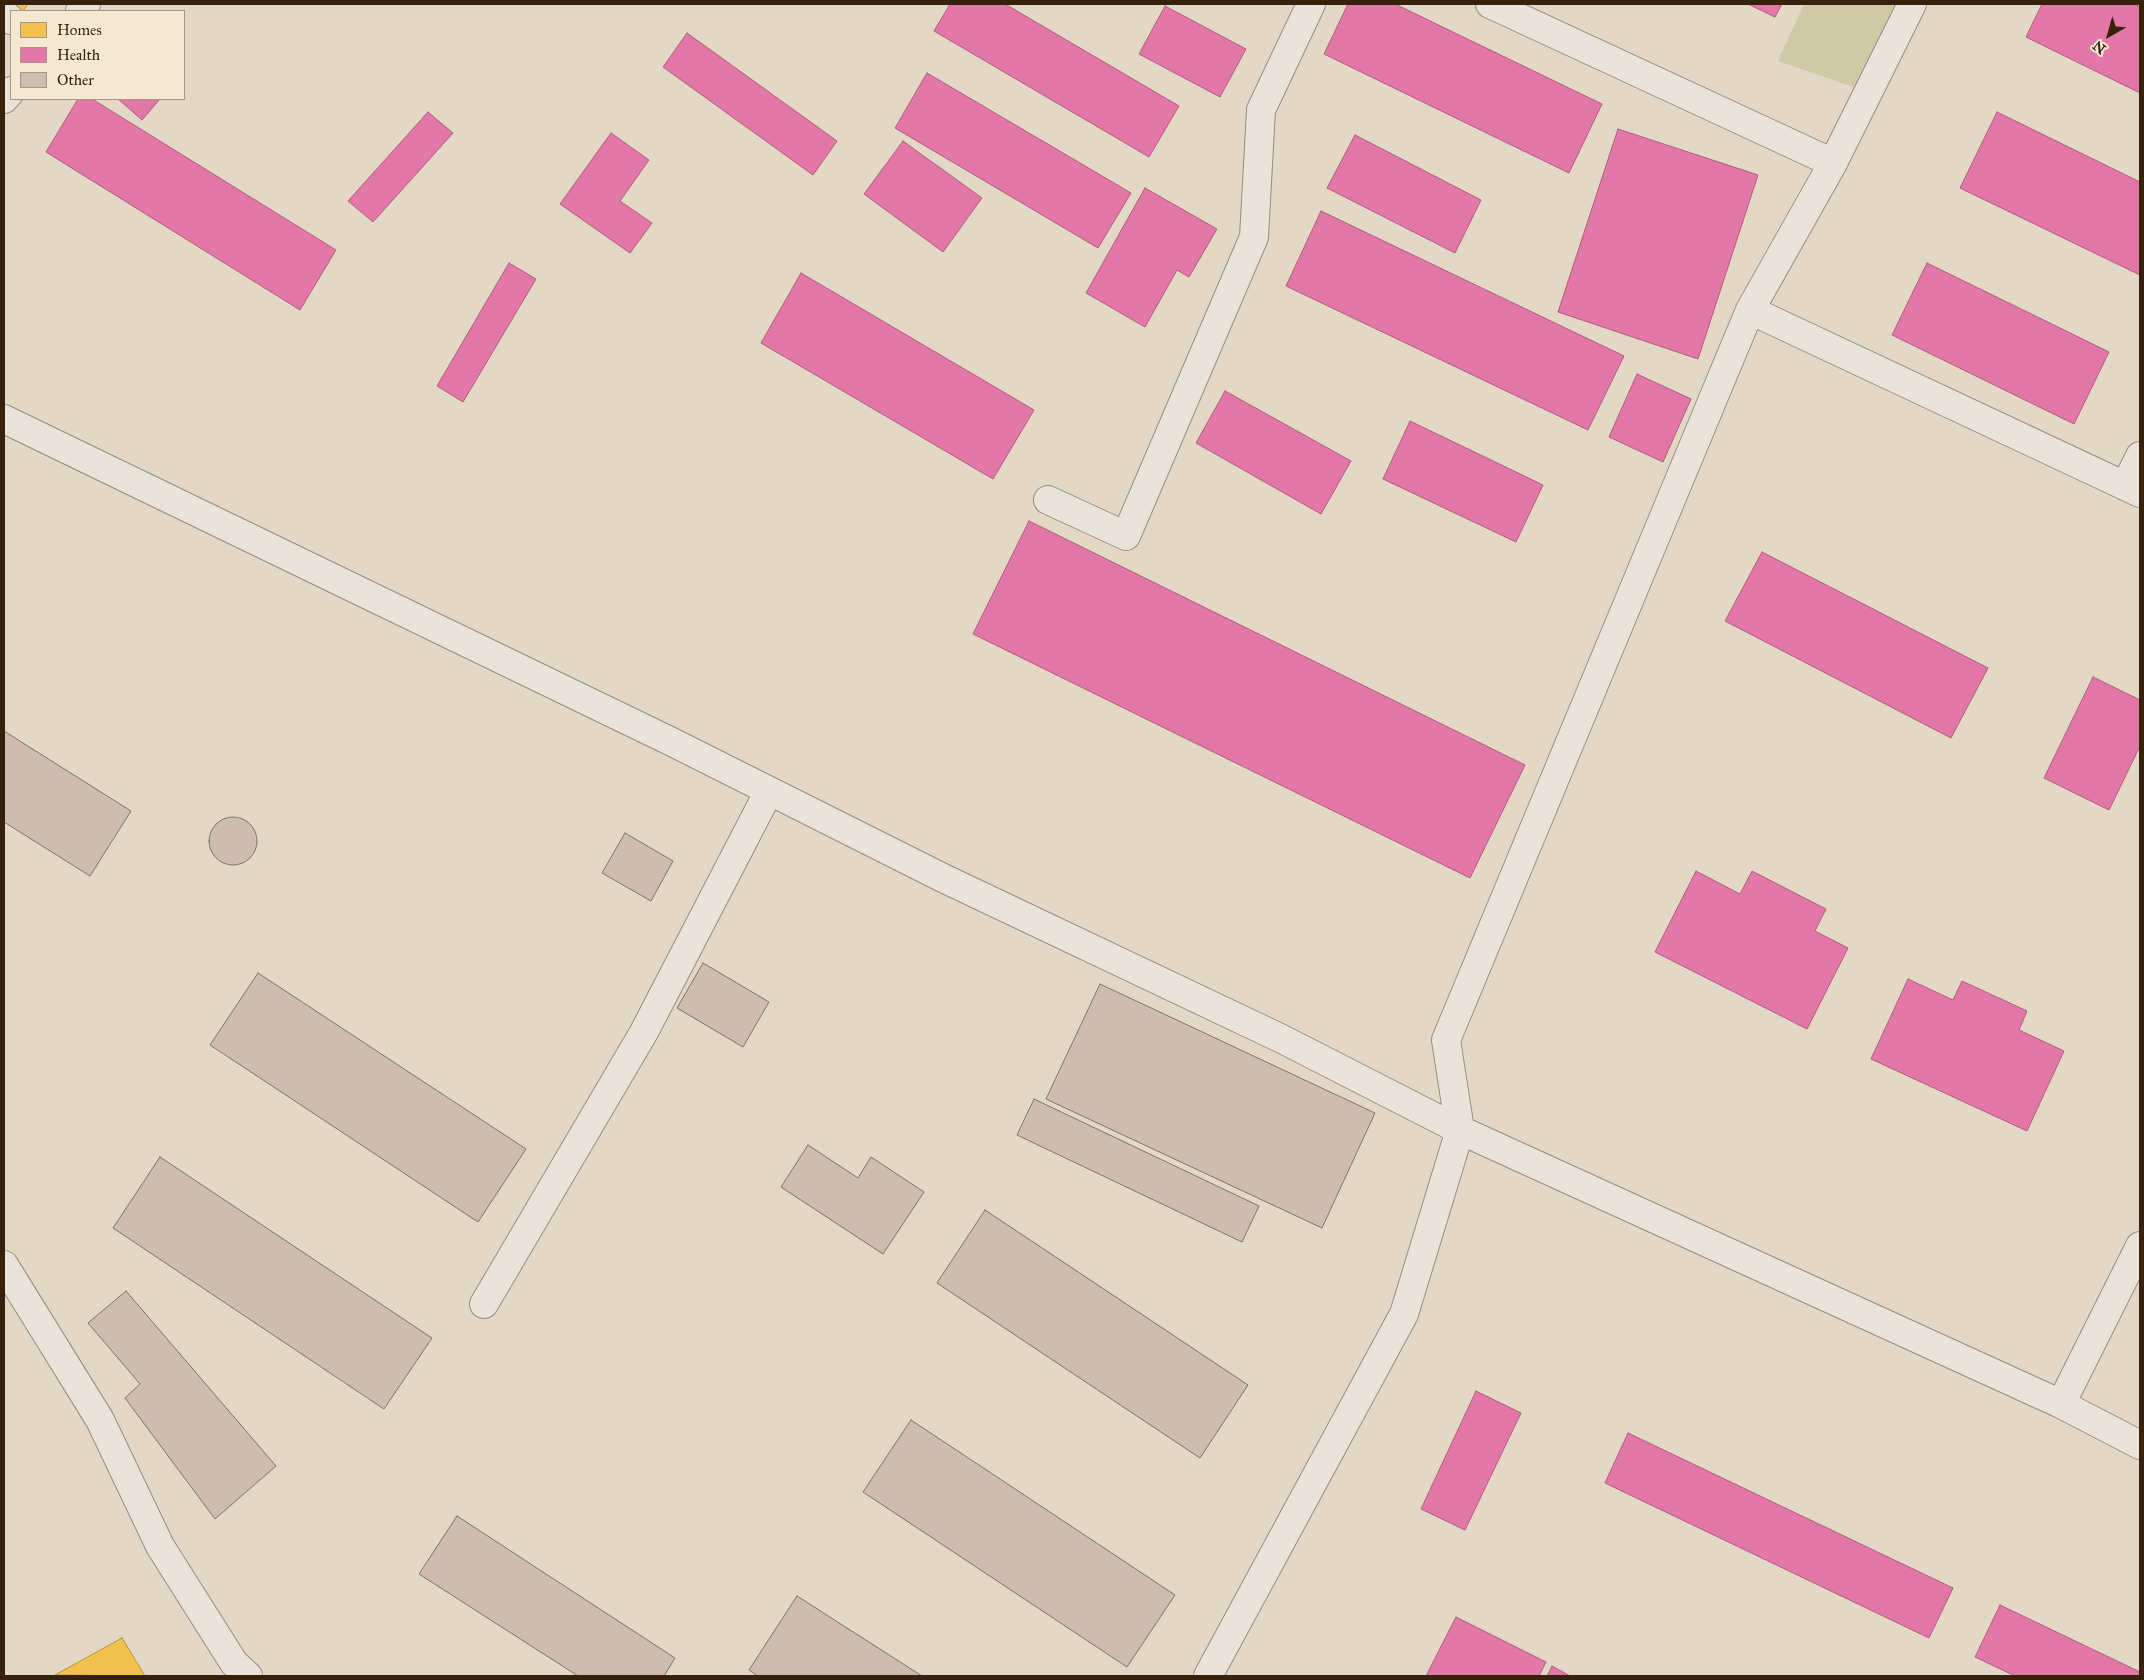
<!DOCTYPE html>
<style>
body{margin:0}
#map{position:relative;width:2144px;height:1680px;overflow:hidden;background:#e3d8c6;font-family:"IM FELL Great Primer",serif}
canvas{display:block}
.frame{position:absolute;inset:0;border:5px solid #35210c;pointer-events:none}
.legend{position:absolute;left:10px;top:10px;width:175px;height:90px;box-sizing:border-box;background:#f5e8d2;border:1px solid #a89883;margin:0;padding:6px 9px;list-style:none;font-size:15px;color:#35210c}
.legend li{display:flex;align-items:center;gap:10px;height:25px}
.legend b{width:25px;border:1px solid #a89883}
.north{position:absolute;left:2084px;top:10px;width:50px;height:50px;-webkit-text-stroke:4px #f5e8d2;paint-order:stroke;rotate:218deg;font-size:14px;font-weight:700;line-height:20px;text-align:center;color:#35210c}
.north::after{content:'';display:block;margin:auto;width:18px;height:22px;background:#35210c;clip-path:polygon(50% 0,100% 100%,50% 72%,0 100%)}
</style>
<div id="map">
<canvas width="2144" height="1680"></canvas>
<div class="frame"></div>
<ul class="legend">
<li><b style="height:14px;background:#f2c14e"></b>Homes</li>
<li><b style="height:14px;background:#e377a8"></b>Health</li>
<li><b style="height:14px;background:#cebcb0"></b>Other</li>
</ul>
<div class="north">N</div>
</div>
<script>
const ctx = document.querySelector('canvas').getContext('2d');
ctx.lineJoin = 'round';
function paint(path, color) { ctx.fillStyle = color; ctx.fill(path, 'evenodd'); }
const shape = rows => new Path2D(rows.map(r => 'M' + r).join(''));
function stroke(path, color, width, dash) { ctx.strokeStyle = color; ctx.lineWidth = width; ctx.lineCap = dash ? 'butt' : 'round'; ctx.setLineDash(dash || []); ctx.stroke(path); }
paint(shape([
 [1804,4,1912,4,1868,92,1778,61]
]), '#cfcaa6');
const homes = shape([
 [4,4,28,4,23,11,11,11,4,4],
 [122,1638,145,1676,55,1675,122,1638]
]);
paint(homes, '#f2c14e');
stroke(homes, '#b9913a', 1);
const health = shape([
 [950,4,1005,4,1179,106,1149,157,934,31,950,4],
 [1348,4,1395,4,1602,104,1569,173,1324,54,1348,4],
 [1748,4,1782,4,1775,17,1748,4],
 [2042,4,2134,4,2140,7,2140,93,2026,37,2042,4],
 [1165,6,1246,49,1220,97,1139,54,1165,6],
 [687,33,837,141,813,175,663,67,687,33],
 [927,73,1131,193,1098,248,895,128,927,73],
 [78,99,92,99,336,250,300,310,46,152,78,99],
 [118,99,160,99,142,120,118,99],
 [428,112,453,133,373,222,348,201,428,112],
 [1997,112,2140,182,2140,275,1960,188,1997,112],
 [1618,129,1758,175,1698,359,1558,312,1618,129],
 [611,133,649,160,620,201,652,223,630,253,560,204,611,133],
 [1355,135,1481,200,1455,253,1327,188,1355,135],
 [903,141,982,198,943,252,864,194,903,141],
 [1145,188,1217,229,1189,277,1177,270,1145,327,1086,293,1145,188],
 [1321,211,1624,356,1588,430,1286,286,1321,211],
 [509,263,536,279,463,402,437,386,509,263],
 [1927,263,2109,352,2074,424,1892,335,1927,263],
 [801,273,1034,410,993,479,761,343,801,273],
 [1637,374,1691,399,1663,462,1609,437,1637,374],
 [1225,391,1351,461,1321,514,1196,443,1225,391],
 [1410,421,1543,485,1516,542,1383,479,1410,421],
 [1029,521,1525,765,1470,878,973,634,1029,521],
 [1762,552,1988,668,1951,738,1725,621,1762,552],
 [2093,677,2140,700,2140,746,2109,810,2044,778,2093,677],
 [1696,871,1740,894,1752,871,1826,909,1815,931,1848,948,1807,1029,1655,952,1696,871],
 [1908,979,1953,1000,1962,981,2027,1011,2019,1030,2064,1051,2027,1131,1871,1059,1908,979],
 [1476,1391,1521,1413,1465,1530,1421,1509,1476,1391],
 [1628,1433,1953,1588,1929,1638,1605,1483,1628,1433],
 [2000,1605,2140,1672,2140,1676,2015,1676,1975,1657,2000,1605],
 [1456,1617,1546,1662,1539,1676,1426,1676,1456,1617],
 [1552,1666,1570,1676,1547,1676,1552,1666]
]);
paint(health, '#e377a8');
stroke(health, '#af5d79', 1);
const building = shape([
 [4,731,131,811,90,876,4,822,4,731],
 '209 841a24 24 0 1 1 48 0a24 24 0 1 1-48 0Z',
 [625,833,673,861,651,901,602,873,625,833],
 [703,963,769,1002,743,1047,677,1008,703,963],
 [258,973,526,1149,478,1222,210,1045,258,973],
 [1100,984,1375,1113,1322,1228,1046,1099,1100,984],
 [1034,1099,1259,1206,1242,1242,1017,1135,1034,1099],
 [808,1145,858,1178,871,1157,924,1192,883,1254,781,1187,808,1145],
 [160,1157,432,1338,384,1409,113,1228,160,1157],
 [985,1210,1248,1385,1200,1458,937,1283,985,1210],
 [126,1291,276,1466,215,1519,125,1398,140,1384,88,1323,126,1291],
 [911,1420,1175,1595,1127,1667,863,1492,911,1420],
 [457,1516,675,1658,664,1676,578,1676,419,1574,457,1516],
 [797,1596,922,1676,758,1676,749,1670,797,1596]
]);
paint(building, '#cebcb0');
stroke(building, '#7c7367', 1);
const minor = shape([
 [1490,4,1833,163],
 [1912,4,1833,163,1750,310,2140,493],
 [80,11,86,4],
 [4,14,11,20],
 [4,99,11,91],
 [4,419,670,741,943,878,1280,1038,1460,1130,2061,1404,2140,1445],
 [2125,486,2140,456],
 [1048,500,1126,536,1254,237,1261,110,1311,4],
 [4,1265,100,1420,160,1546,234,1663,248,1676],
 [484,1304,644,1032,769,791],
 [2061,1404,2140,1246],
 [1208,1676,1404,1314,1460,1130,1446,1040,1750,310]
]);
stroke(minor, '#958d80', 30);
stroke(minor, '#e9e3da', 28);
</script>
